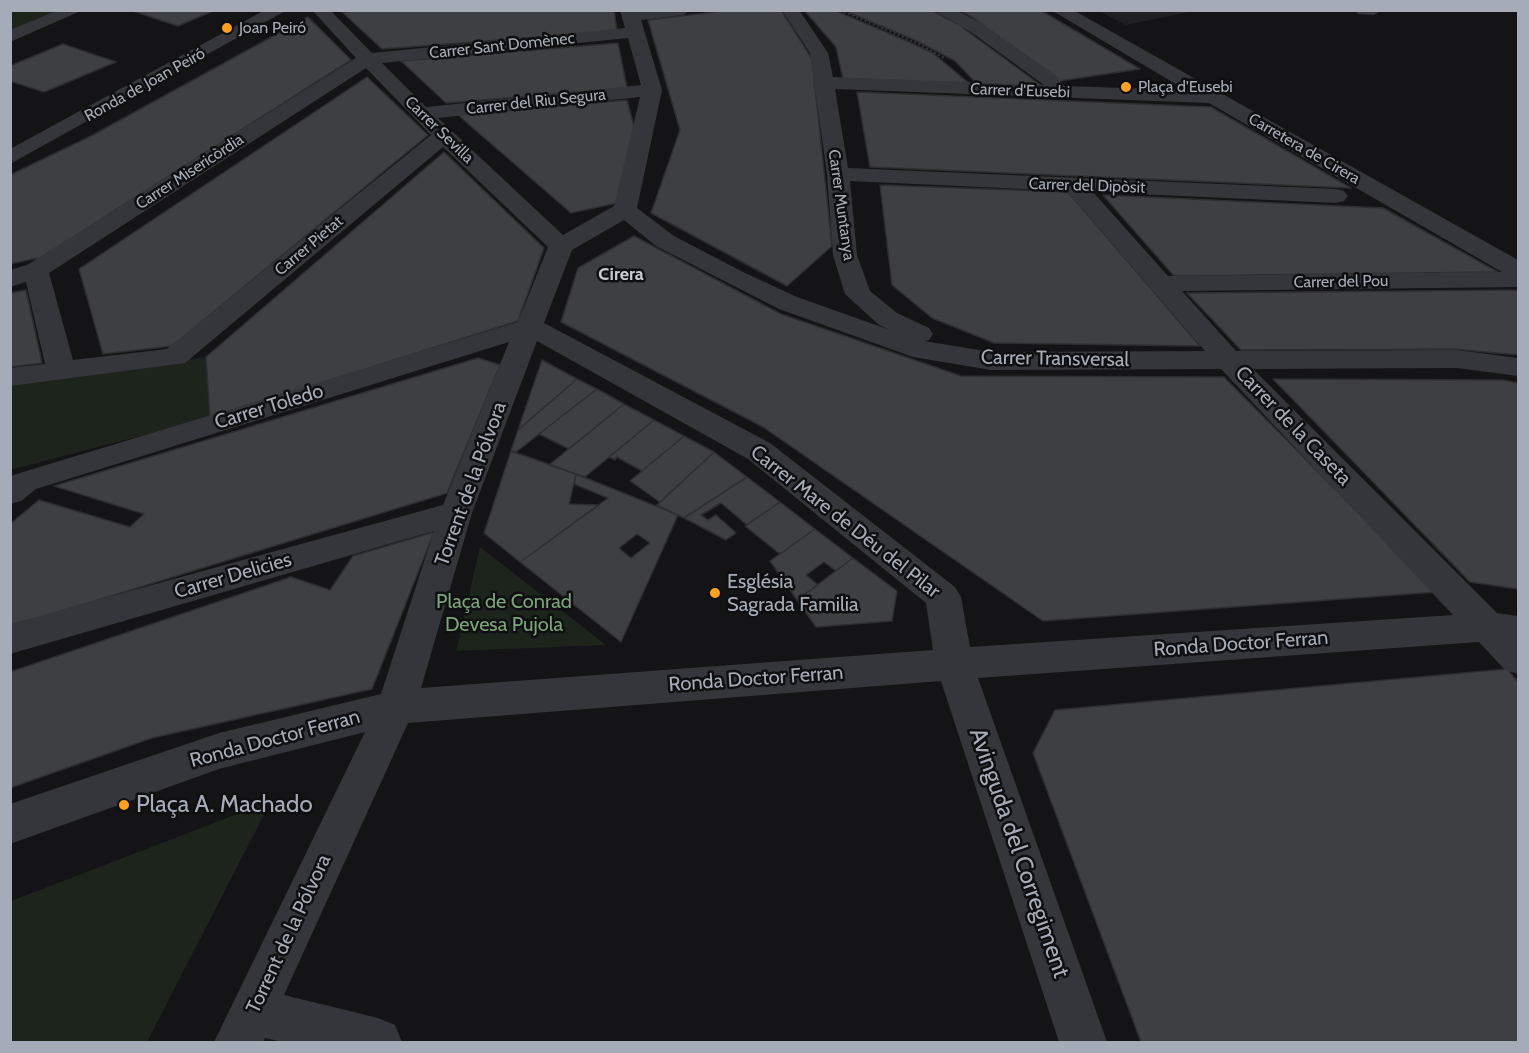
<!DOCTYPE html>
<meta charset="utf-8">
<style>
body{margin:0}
#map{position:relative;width:1529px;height:1053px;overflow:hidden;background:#141416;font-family:Cabin,sans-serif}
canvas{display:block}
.frame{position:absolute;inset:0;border:12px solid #a5acb7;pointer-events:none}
</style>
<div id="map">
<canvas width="1529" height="1053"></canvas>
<div class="frame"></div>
</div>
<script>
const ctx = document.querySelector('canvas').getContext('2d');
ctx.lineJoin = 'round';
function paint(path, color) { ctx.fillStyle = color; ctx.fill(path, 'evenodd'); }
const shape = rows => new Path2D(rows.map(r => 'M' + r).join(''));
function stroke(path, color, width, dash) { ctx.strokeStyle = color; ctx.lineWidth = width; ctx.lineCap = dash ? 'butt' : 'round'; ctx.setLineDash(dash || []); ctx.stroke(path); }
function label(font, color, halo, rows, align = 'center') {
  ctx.font = font + ' Cabin,sans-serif'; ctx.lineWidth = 5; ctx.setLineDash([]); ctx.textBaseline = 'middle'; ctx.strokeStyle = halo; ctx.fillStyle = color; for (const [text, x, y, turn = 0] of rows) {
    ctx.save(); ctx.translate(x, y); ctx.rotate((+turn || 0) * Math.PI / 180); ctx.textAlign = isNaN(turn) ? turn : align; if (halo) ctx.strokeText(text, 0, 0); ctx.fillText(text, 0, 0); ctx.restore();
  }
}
paint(shape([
 [1099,11,1194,11,1126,25]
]), '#202023');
paint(shape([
 [11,11,62,11,11,32],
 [206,357,210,418,10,470,10,385],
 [480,547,606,645,456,651],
 [271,801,147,1042,11,1042,11,901]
]), '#1c241c');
const building = shape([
 [130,10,215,10,178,26,130,10],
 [364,10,614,10,617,31,382,49,342,12,364,10],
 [731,10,781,10,812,59,832,246,787,286,651,213,680,130,648,20,731,10],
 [804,10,834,10,909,42,933,53,970,84,843,79,836,47,804,10],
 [843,10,931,10,959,25,1046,89,978,85,955,61,917,41,843,10],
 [958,10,1040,10,1140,69,1052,82,974,18,958,10],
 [308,17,351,60,42,257,10,264,10,175,91,136,308,17],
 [618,43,627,88,446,103,401,61,618,43],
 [63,44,116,62,44,92,10,81,10,66,63,44],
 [367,77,428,135,172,346,103,354,79,269,367,77],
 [857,92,1211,107,1351,188,870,167,857,92],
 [627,100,636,134,617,203,571,213,458,115,627,100],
 [444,152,544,248,518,321,210,418,206,357,444,152],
 [880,185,1068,192,1200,346,994,343,932,318,892,285,880,185],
 [1103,195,1383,208,1498,272,1174,276,1103,195],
 [634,236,781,314,961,376,1224,377,1437,592,1043,621,763,427,561,322,578,268,634,236],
 [26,290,42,363,10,367,10,293,26,290],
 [1518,290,1518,355,1452,349,1241,350,1187,293,1518,290],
 [478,358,500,365,447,493,10,627,10,524,39,500,130,527,144,514,54,486,478,358],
 [542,360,577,379,518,430,542,360],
 [577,379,597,389,516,452,511,451,518,430,577,379],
 [1273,379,1503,380,1518,383,1518,589,1470,582,1273,379],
 [597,389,624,404,569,449,539,434,597,389],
 [624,404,654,420,585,477,549,465,624,404],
 [654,420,684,436,642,471,617,457,615,460,609,457,654,420],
 [684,436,714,452,660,502,630,481,684,436],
 [511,451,576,474,569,504,599,505,520,562,484,533,511,451],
 [714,452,747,477,684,518,657,505,714,452],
 [576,474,678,515,621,642,520,562,608,498,574,484,576,474],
 [637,534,650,543,631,558,619,548,637,534],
 [747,477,780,502,747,525,721,503,701,515,708,520,716,515,736,533,726,540,684,518,747,477],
 [780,502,815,529,780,554,745,526,780,502],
 [815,529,853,558,836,571,824,562,806,575,818,585,797,600,770,561,815,529],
 [434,532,372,689,152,738,10,788,10,672,291,577,330,590,353,556,434,532],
 [853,558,897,591,892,621,816,627,797,600,853,558],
 [1507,669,1518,682,1518,1042,1141,1042,1033,753,1055,710,1507,669]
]);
paint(building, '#3e3f43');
stroke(building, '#2e2e32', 1.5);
stroke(shape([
 [840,10,919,44,944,58]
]), '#3b3e42', 2, [1.5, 3]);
paint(shape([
 [59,10,83,10,10,42,10,30,59,10],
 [265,10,287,10,10,164,10,149,265,10],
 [312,10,330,10,372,53,625,28,620,10,691,10,683,15,641,20,662,90,637,208,674,236,743,272,797,297,890,330,879,325,845,294,833,255,827,174,810,53,782,10,799,10,828,53,833,77,1044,85,971,32,933,10,956,10,983,24,1059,78,1064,86,1186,90,1051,10,1073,10,1518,260,1518,287,1182,291,1236,351,1457,350,1518,358,1518,376,1457,368,1253,369,1497,613,1518,616,1518,674,1505,670,1479,642,978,678,1107,1042,1059,1042,941,681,408,723,284,995,378,1018,395,1025,402,1042,283,1042,265,1038,263,1042,214,1042,365,732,219,769,10,844,10,804,219,733,381,694,434,531,10,654,10,624,443,505,509,342,36,489,21,501,10,504,10,476,518,322,548,247,443,147,185,363,10,386,10,368,45,364,26,282,10,287,10,270,27,265,356,58,312,10],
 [628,38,641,85,426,107,382,63,628,38],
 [366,68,431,135,167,349,73,360,49,273,366,68],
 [835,89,1209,103,1502,272,1168,276,1093,192,1336,203,1344,201,1348,196,1344,191,1336,189,848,168,835,89],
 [640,97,614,206,563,235,438,118,640,97],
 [850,181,1067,191,1205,351,991,352,924,341,929,340,933,334,929,328,897,313,870,291,857,255,850,181],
 [624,220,656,246,779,309,913,357,991,370,1221,369,1453,615,970,647,961,597,955,587,770,443,544,323,572,250,624,220],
 [537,341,748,459,926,603,933,650,421,688,472,513,537,341],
 [1356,10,1382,10,1374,15,1358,14,1356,10]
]), '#35363b');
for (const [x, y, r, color] of [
 [227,28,6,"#ffa023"],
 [1126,87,6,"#ffa023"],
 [715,593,6,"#ffa023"],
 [124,805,6,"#ffa023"]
]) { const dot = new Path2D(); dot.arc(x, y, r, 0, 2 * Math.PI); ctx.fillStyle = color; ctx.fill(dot); stroke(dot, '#0f0f11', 2); }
label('16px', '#a5acb7', '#0f0f11', [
 ["Joan Peiró",239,28],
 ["Plaça d'Eusebi",1138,87]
], 'left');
label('16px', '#a5acb7', '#0f0f11', [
 ["Carrer Sant Domènec",502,46,-6],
 ["Ronda de Joan Peiró",145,85,-29],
 ["Carrer d'Eusebi",1020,91,2],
 ["Carrer del Riu Segura",536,102,-6],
 ["Carrer Sevilla",439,130,44],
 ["Carretera de Cirera",1304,149,30],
 ["Carrer Misericòrdia",190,172,-33],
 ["Carrer del Dipòsit",1087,186,2],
 ["Carrer Muntanya",841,205,82],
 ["Carrer Pietat",309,246,-40],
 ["Carrer del Pou",1341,282,-1]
]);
label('bold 18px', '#c6cbd3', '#0f0f11', [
 ["Cirera",621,275]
]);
label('20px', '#a5acb7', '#0f0f11', [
 ["Carrer Transversal",1055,359,1],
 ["Carrer Toledo",269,407,-17],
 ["Carrer de la Caseta",1293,426,46],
 ["Torrent de la Pólvora",471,484,-70],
 ["Carrer Mare de Déu del Pilar",845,522,38],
 ["Carrer Delicies",233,576,-16],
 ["Ronda Doctor Ferran",1241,644,-4],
 ["Ronda Doctor Ferran",756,679,-4],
 ["Ronda Doctor Ferran",275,739,-15],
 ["Torrent de la Pólvora",289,934,-65]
]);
label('20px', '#a5acb7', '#0f0f11', [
 ["Església",727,582],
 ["Sagrada Familia",727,605]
], 'left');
label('20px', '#7ca47a', '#0f0f11', [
 ["Plaça de Conrad",504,602],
 ["Devesa Pujola",504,625]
]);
label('24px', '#a5acb7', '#0f0f11', [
 ["Plaça A. Machado",136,805]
], 'left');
label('24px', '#a5acb7', '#0f0f11', [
 ["Avinguda del Corregiment",1019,853,71]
]);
</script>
